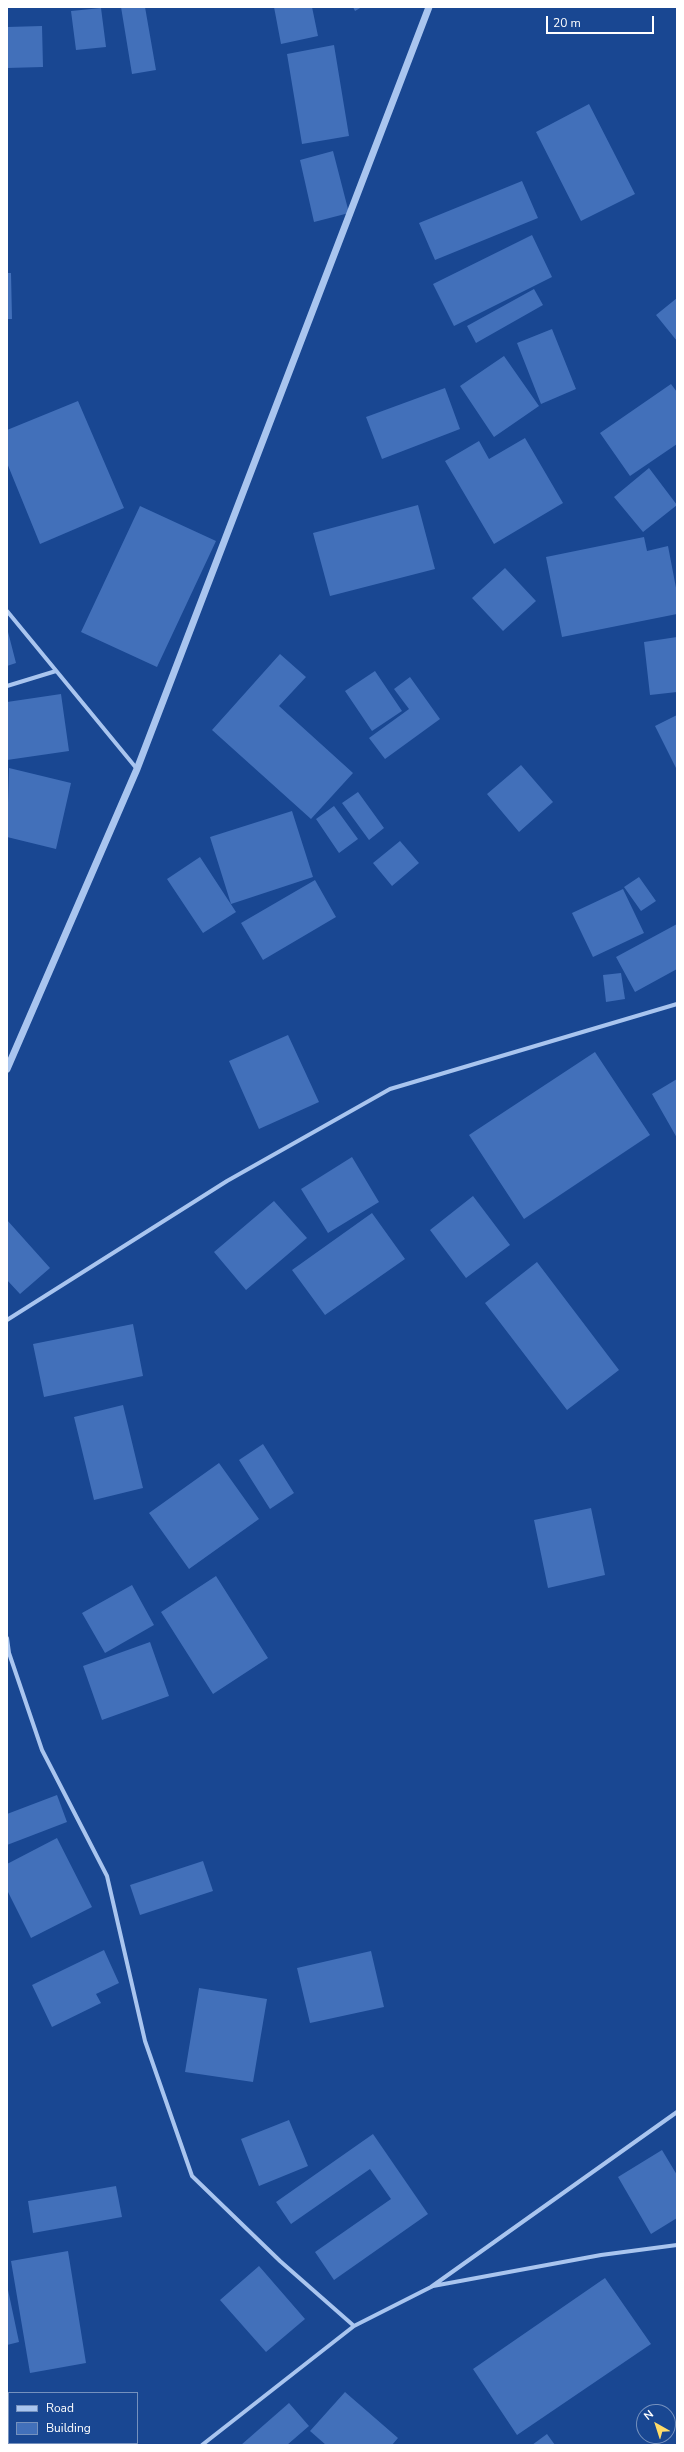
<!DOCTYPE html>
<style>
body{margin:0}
#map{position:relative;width:684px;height:2452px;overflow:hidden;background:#194792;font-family:"Nunito Sans",sans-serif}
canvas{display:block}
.frame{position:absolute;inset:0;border:8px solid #fff;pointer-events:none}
.legend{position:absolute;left:8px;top:2392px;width:130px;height:52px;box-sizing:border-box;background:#194792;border:1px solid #7591be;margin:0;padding:5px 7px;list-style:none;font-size:12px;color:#fff}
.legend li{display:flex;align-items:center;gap:8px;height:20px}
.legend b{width:20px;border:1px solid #7591be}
.north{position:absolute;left:636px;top:2404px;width:40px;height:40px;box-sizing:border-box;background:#194792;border:1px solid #7591be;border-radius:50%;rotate:321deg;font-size:11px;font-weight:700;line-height:16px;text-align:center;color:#fff}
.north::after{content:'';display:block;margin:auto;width:14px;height:18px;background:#ffdc68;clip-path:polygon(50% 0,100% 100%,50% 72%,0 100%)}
.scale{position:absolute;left:546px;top:16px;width:108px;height:18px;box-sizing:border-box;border:2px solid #fff;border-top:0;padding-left:5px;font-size:12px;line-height:14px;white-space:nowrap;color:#fff;-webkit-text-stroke:3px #194792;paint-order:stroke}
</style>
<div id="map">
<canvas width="684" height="2452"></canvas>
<div class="frame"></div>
<ul class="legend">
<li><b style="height:5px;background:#a9c5ef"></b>Road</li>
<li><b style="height:11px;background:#4270ba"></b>Building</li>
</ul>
<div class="north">N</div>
<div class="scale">20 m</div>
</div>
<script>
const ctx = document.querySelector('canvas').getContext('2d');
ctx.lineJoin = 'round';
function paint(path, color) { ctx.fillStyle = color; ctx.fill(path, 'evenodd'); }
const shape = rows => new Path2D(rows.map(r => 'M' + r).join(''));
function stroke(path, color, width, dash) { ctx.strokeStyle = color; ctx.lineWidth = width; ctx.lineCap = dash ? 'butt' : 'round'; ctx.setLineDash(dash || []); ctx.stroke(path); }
paint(shape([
 [121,7,145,7,156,70,132,74],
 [274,7,312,7,318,36,281,44],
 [353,7,362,7,355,11],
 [101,8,106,47,76,50,71,11],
 [42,26,43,67,7,68,7,27],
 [334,45,349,136,302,144,287,54],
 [589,104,635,194,581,221,536,132],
 [333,151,349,213,314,222,300,160],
 [522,181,538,218,435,260,419,223],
 [532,235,552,277,454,326,433,284],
 [7,273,11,273,12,319,7,319],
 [534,289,543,305,476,343,467,326],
 [677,298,677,341,656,315],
 [552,329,576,389,541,404,517,343],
 [504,356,539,406,494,437,460,386],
 [671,384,677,392,677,444,630,476,600,433],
 [445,388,460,429,382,459,366,417],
 [78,401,124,508,40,544,7,463,7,430],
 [525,438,563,503,494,544,445,461,479,441,489,459],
 [649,468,677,505,643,532,614,497],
 [418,505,435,569,330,596,313,533],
 [140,506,216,541,157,667,81,632],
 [644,537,647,551,668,546,677,593,677,614,562,637,546,557],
 [505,568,536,601,503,631,472,598],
 [7,628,16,663,7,666],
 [677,637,677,692,650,695,644,642],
 [280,654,306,677,279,706,353,773,311,819,212,730],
 [375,671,402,711,372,731,345,691],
 [410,677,440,719,385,759,369,738,409,709,394,689],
 [61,694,69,751,7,760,7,702],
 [677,715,677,770,655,726],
 [521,765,553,802,519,832,487,794],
 [9,768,71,783,56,849,7,837],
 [358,792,384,828,369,840,342,803],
 [334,806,358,839,339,853,316,819],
 [292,811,313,877,231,904,210,837],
 [400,841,419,863,392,886,373,863],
 [200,857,236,912,203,933,167,879],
 [639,877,656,901,641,911,624,887],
 [315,880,336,917,263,960,241,923],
 [623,889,644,933,593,957,572,913],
 [677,924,677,969,635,992,616,957],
 [621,973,625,999,606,1002,603,975],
 [288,1035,319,1102,259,1129,229,1061],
 [595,1052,650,1135,524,1219,469,1135],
 [677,1079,677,1138,652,1094],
 [352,1157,379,1202,328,1233,301,1189],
 [473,1196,510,1245,466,1278,430,1230],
 [274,1201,307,1238,246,1290,214,1252],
 [372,1213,405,1259,325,1315,292,1270],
 [7,1220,50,1268,20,1294,7,1280],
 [537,1262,619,1370,567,1410,485,1303],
 [133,1324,143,1376,44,1397,33,1344],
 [123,1405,143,1488,94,1500,74,1417],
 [263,1444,294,1493,270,1509,239,1460],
 [219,1463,259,1519,189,1569,149,1513],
 [591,1508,605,1575,548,1588,534,1520],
 [216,1576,268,1658,213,1694,161,1612],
 [132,1585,154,1625,105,1653,82,1613],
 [150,1642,169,1696,102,1720,83,1666],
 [57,1795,67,1822,7,1845,7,1814],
 [57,1838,92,1907,31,1938,7,1890,7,1864],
 [203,1861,213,1891,140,1915,130,1885],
 [104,1950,119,1983,96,1994,101,2003,52,2027,32,1985],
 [371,1951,384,2007,310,2023,297,1968],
 [199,1988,267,1999,253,2082,185,2072],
 [289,2120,308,2166,259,2186,241,2139],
 [373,2134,428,2214,334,2280,315,2252,391,2199,370,2169,291,2224,276,2202],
 [662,2150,677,2175,677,2218,651,2234,618,2177],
 [116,2186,122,2217,33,2233,28,2201],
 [68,2251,86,2363,30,2373,11,2261],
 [259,2266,305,2319,266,2352,220,2300],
 [605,2278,651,2344,517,2435,473,2369],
 [7,2285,19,2342,7,2345],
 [345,2392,398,2438,392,2445,326,2445,310,2431],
 [289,2403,309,2426,287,2445,241,2445],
 [547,2434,555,2445,532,2445]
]), '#4270ba');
stroke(shape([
 [7,611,137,769],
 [7,686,56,671],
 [7,1320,227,1181,390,1089,677,1004],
 [7,1638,9,1653,42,1750,107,1876,145,2041,192,2176,280,2261,354,2326],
 [433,2286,601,2255,677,2245],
 [202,2445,354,2326,431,2287,677,2112]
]), '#a9c5ef', 4);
stroke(shape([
 [7,1069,137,769,429,7]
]), '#a9c5ef', 7);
</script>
